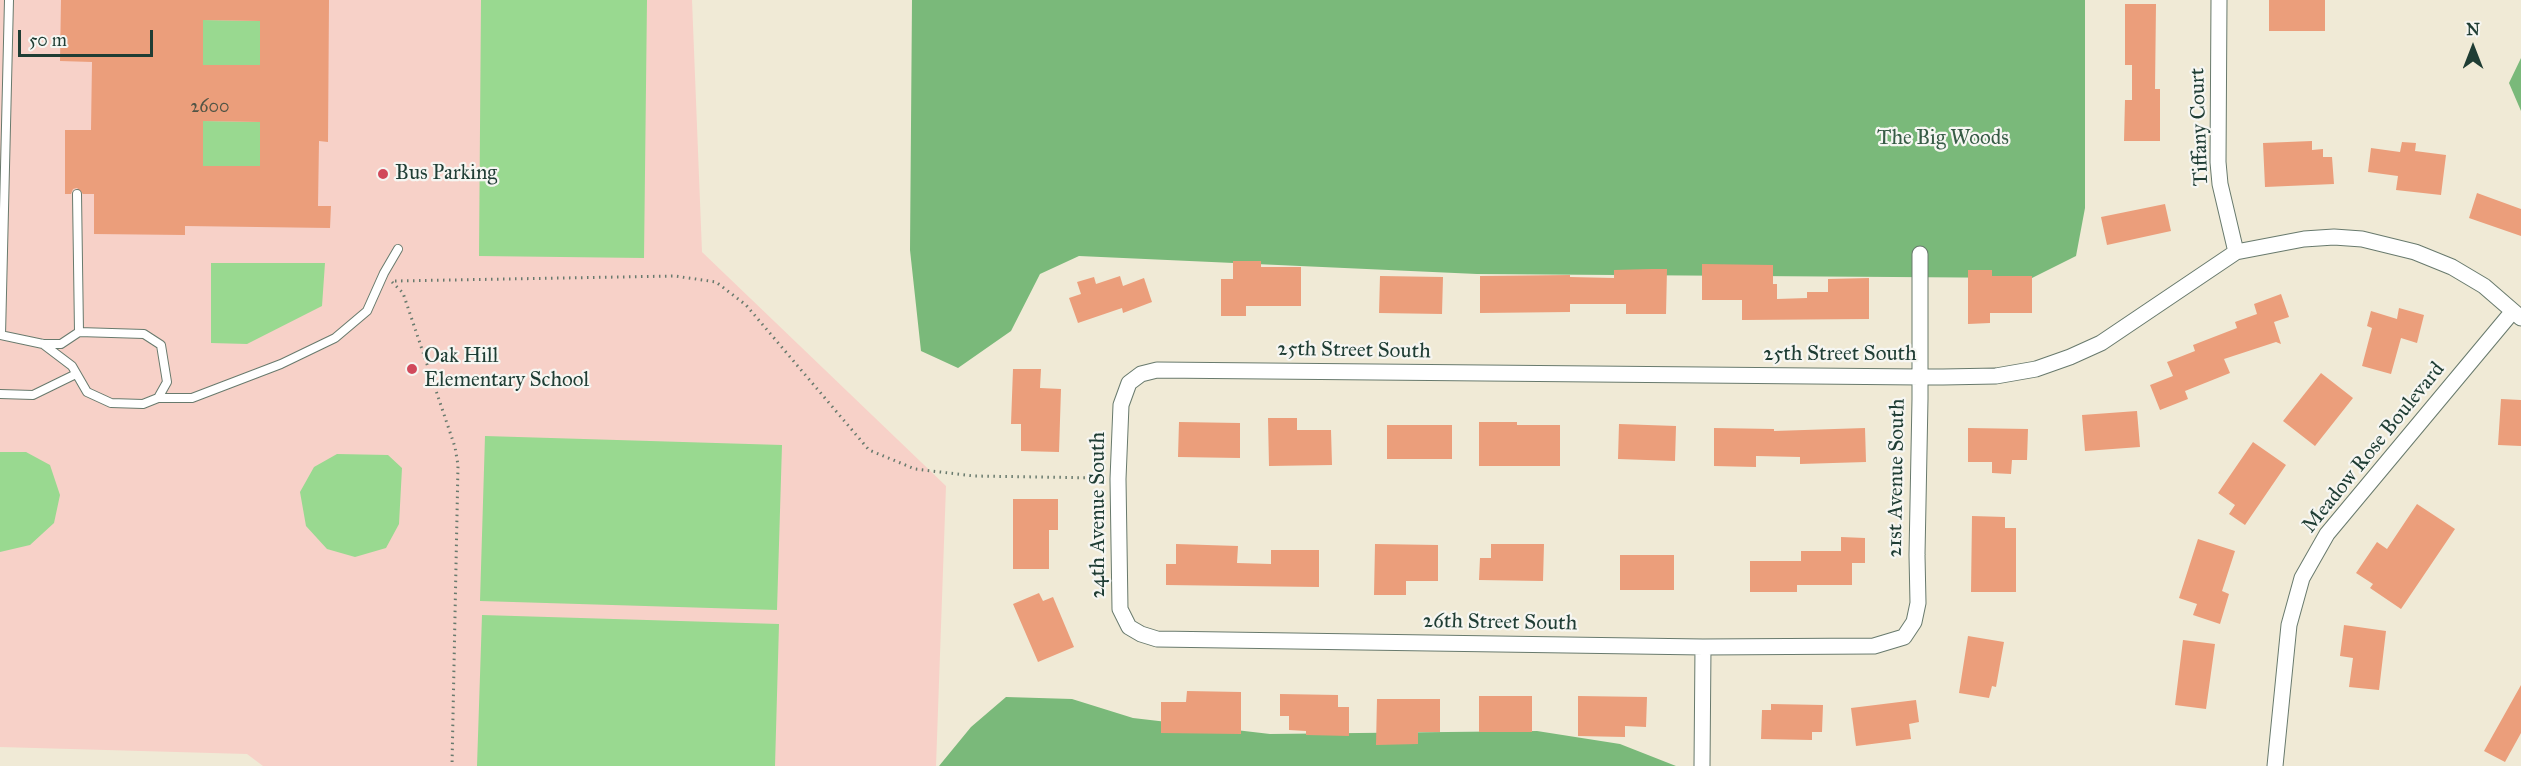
<!DOCTYPE html>
<style>
body{margin:0}
#map{position:relative;width:2521px;height:766px;overflow:hidden;background:#f0ead6;font-family:"IM FELL Great Primer",serif}
canvas{display:block}
.north{position:absolute;left:2443px;top:18px;width:60px;height:60px;-webkit-text-stroke:4px #f6f6f2;paint-order:stroke;rotate:0deg;font-size:16px;font-weight:700;line-height:24px;text-align:center;color:#1f3d34}
.north::after{content:'';display:block;margin:auto;width:21px;height:27px;background:#1f3d34;clip-path:polygon(50% 0,100% 100%,50% 72%,0 100%)}
.scale{position:absolute;left:18px;top:30px;width:135px;height:27px;box-sizing:border-box;border:3px solid #1f3d34;border-top:0;padding-left:8px;font-size:18px;line-height:21px;white-space:nowrap;color:#1f3d34;-webkit-text-stroke:4px #f6f6f2;paint-order:stroke}
</style>
<div id="map">
<canvas width="2521" height="766"></canvas>
<div class="north">N</div>
<div class="scale">50 m</div>
</div>
<script>
const ctx = document.querySelector('canvas').getContext('2d');
ctx.lineJoin = 'round';
function paint(path, color) { ctx.fillStyle = color; ctx.fill(path, 'evenodd'); }
const shape = rows => new Path2D(rows.map(r => 'M' + r).join(''));
function stroke(path, color, width, dash) { ctx.strokeStyle = color; ctx.lineWidth = width; ctx.lineCap = dash ? 'butt' : 'round'; ctx.setLineDash(dash || []); ctx.stroke(path); }
function label(font, color, halo, rows, align = 'center') {
  ctx.font = font + ' "IM FELL Great Primer",serif'; ctx.lineWidth = 4.5; ctx.setLineDash([]); ctx.textBaseline = 'middle'; ctx.strokeStyle = halo; ctx.fillStyle = color; for (const [text, x, y, turn = 0] of rows) {
    ctx.save(); ctx.translate(x, y); ctx.rotate((+turn || 0) * Math.PI / 180); ctx.textAlign = isNaN(turn) ? turn : align; if (halo) ctx.strokeText(text, 0, 0); ctx.fillText(text, 0, 0); ctx.restore();
  }
}
paint(shape([
 [0,0,692,0,702,252,946,486,936,766,263,766,247,754,0,747]
]), '#f7d1c8');
paint(shape([
 [481,0,647,0,644,258,479,256],
 [203,20,260,21,260,65,203,65],
 [203,121,260,122,260,166,203,166],
 [211,263,325,263,322,306,247,344,211,343],
 [485,436,782,445,777,610,480,601],
 [0,452,26,452,50,465,60,495,54,523,30,545,0,552],
 [337,454,388,455,402,468,399,524,386,548,355,557,327,549,306,526,300,492,314,467],
 [482,615,779,624,775,766,477,766]
]), '#99d990');
paint(shape([
 [912,0,2085,0,2085,208,2076,256,2032,278,1477,274,1079,256,1040,274,1011,331,958,368,921,351,910,250],
 [2521,58,2521,111,2509,83],
 [1006,697,1072,699,1133,718,1270,734,1537,731,1620,744,1676,766,939,766,971,727]
]), '#7ab97a');
paint(shape([
 [61,0,329,0,328,142,319,141,318,206,331,206,330,228,185,226,185,235,94,234,94,194,83,194,77,188,73,189,71,194,65,194,65,130,91,130,92,62,60,61],
 [203,20,260,21,260,65,203,65],
 [203,121,260,122,260,166,203,166],
 [2269,0,2325,0,2325,31,2269,31],
 [2125,4,2156,4,2155,89,2160,89,2160,141,2124,141,2125,100,2132,100,2132,65,2125,65],
 [2312,141,2312,150,2323,149,2323,157,2332,157,2334,184,2265,187,2263,143],
 [2402,142,2416,143,2415,151,2446,155,2441,195,2396,190,2398,176,2368,172,2371,148,2400,152],
 [2477,193,2521,209,2521,236,2469,218],
 [2165,204,2171,231,2107,245,2101,217],
 [1233,261,1261,261,1261,267,1301,267,1301,306,1246,306,1246,316,1221,316,1221,279,1233,279],
 [1702,264,1773,265,1773,284,1777,284,1777,299,1807,298,1807,292,1828,292,1828,279,1869,278,1869,319,1742,320,1742,300,1702,300],
 [1651,269,1667,269,1666,314,1626,314,1626,304,1570,304,1570,312,1480,313,1480,276,1570,275,1570,277,1614,278,1614,270],
 [1968,270,1992,270,1992,276,2032,276,2032,313,1990,313,1990,323,1968,324],
 [1120,276,1123,286,1144,278,1152,302,1123,313,1122,308,1078,323,1069,298,1081,294,1077,282,1094,277,1096,284],
 [1380,276,1443,277,1442,314,1379,313],
 [2281,294,2289,317,2274,322,2281,344,2276,342,2224,359,2230,373,2185,391,2188,399,2160,410,2150,385,2173,376,2167,362,2195,351,2193,345,2237,328,2235,322,2257,314,2254,304],
 [2399,308,2424,315,2417,343,2401,338,2391,374,2362,366,2372,328,2367,326,2371,311,2397,319],
 [1013,369,1041,369,1040,388,1061,389,1059,452,1021,451,1021,424,1011,424],
 [2321,373,2353,398,2315,446,2283,421],
 [2501,399,2521,400,2521,446,2498,445],
 [2137,411,2140,447,2085,451,2082,415],
 [1268,418,1297,418,1297,430,1331,430,1332,465,1269,466],
 [1179,422,1240,423,1240,458,1178,457],
 [1479,422,1517,422,1517,425,1560,425,1560,466,1479,466],
 [1619,424,1676,426,1675,461,1618,459],
 [1387,425,1452,425,1452,459,1387,459],
 [1714,428,1774,429,1774,431,1865,428,1866,462,1800,464,1800,457,1756,456,1756,467,1714,466],
 [1968,428,2028,429,2027,460,2012,460,2011,474,1992,473,1992,462,1968,462],
 [2253,442,2286,465,2245,525,2229,514,2235,505,2218,493],
 [1013,499,1058,499,1058,530,1049,530,1049,569,1013,569],
 [2417,504,2455,529,2401,609,2370,588,2373,584,2356,573,2377,542,2387,549],
 [1972,516,2005,517,2005,528,2016,528,2016,592,1971,592],
 [1841,537,1865,538,1865,563,1852,563,1852,585,1797,585,1797,592,1750,592,1750,561,1801,561,1801,551,1841,551],
 [2198,539,2235,551,2222,591,2229,594,2220,624,2193,615,2197,604,2179,598],
 [1176,544,1238,546,1237,563,1271,564,1271,550,1319,550,1319,587,1166,585,1166,564,1176,564],
 [1375,544,1438,545,1438,581,1406,581,1406,595,1374,595],
 [1491,544,1544,544,1543,581,1479,580,1480,558,1491,558],
 [1620,555,1674,555,1674,590,1620,590],
 [1039,593,1043,601,1053,597,1074,647,1038,662,1013,604],
 [2344,625,2386,631,2379,690,2349,687,2353,658,2340,656],
 [1968,636,2004,642,1996,687,1992,686,1989,698,1959,693],
 [2183,640,2215,644,2206,709,2175,705],
 [2521,685,2521,733,2505,762,2484,751],
 [1187,691,1241,692,1241,734,1161,733,1161,702,1186,702],
 [1280,694,1338,695,1338,707,1349,707,1349,736,1306,735,1306,731,1289,730,1289,716,1280,716],
 [1479,696,1532,696,1532,732,1479,732],
 [1578,696,1647,697,1646,727,1625,726,1625,737,1578,736],
 [1377,699,1440,699,1440,732,1418,732,1418,744,1376,745],
 [1916,700,1919,722,1909,724,1911,739,1856,746,1851,708],
 [1771,704,1823,705,1822,732,1812,732,1812,740,1761,739,1762,710,1771,710]
]), '#eb9e7b');
const lane = shape([
 [77,194,79,332],
 [0,335,43,344,61,344,79,332,144,334,161,345,167,382,158,398,143,404,111,403,87,392,72,366,43,344],
 [1,335,9,0],
 [0,394,33,395,76,374],
 [158,398,192,398,281,364,335,338,367,311,384,273,398,249]
]);
const street = shape([
 [2219,0,2218,162,2220,184,2236,252],
 [1920,254,1920,399,1917,555,1918,603,1914,622,1904,637,1874,646,1703,647,1157,639,1141,634,1129,627,1120,609,1118,479,1121,405,1129,383,1141,374,1157,370,1920,377,1943,377,1996,376,2036,369,2070,357,2101,343,2236,252,2304,239,2334,237,2362,239,2415,252,2452,267,2484,286,2521,318],
 [1702,766,1703,647],
 [2275,766,2289,625,2302,578,2327,534,2513,311]
]);
stroke(lane, '#687a6d', 10);
stroke(street, '#687a6d', 17);
stroke(shape([
 [395,281,675,276,716,282,746,305,869,450,915,469,974,476,1101,478],
 [392,282,403,293,455,447,458,465,452,766]
]), '#687a6d', 3, [1.5, 4.5]);
stroke(lane, '#fff', 8);
stroke(street, '#fff', 15);
for (const [x, y, r, color] of [
 [383,174,6,"#d1495b"],
 [412,369,6,"#d1495b"]
]) { const dot = new Path2D(); dot.arc(x, y, r, 0, 2 * Math.PI); ctx.fillStyle = color; ctx.fill(dot); stroke(dot, '#f6f6f2', 2); }
label('18px', '#525546', null, [
 ["2600",210,108]
]);
label('21px', '#1f3d34', '#f6f6f2', [
 ["Tiffany Court",2200,127,-92],
 ["25th Street South",1354,351,1],
 ["25th Street South",1840,355],
 ["Meadow Rose Boulevard",2374,448,-51],
 ["21st Avenue South",1897,478,-89],
 ["24th Avenue South",1099,515,-90],
 ["26th Street South",1500,623,1]
]);
label('21px', '#375c46', '#f6f6f2', [
 ["The Big Woods",1943,139]
]);
label('21px', '#1f3d34', '#f6f6f2', [
 ["Bus Parking",395,174],
 ["Oak Hill",424,357],
 ["Elementary School",424,381]
], 'left');
</script>
